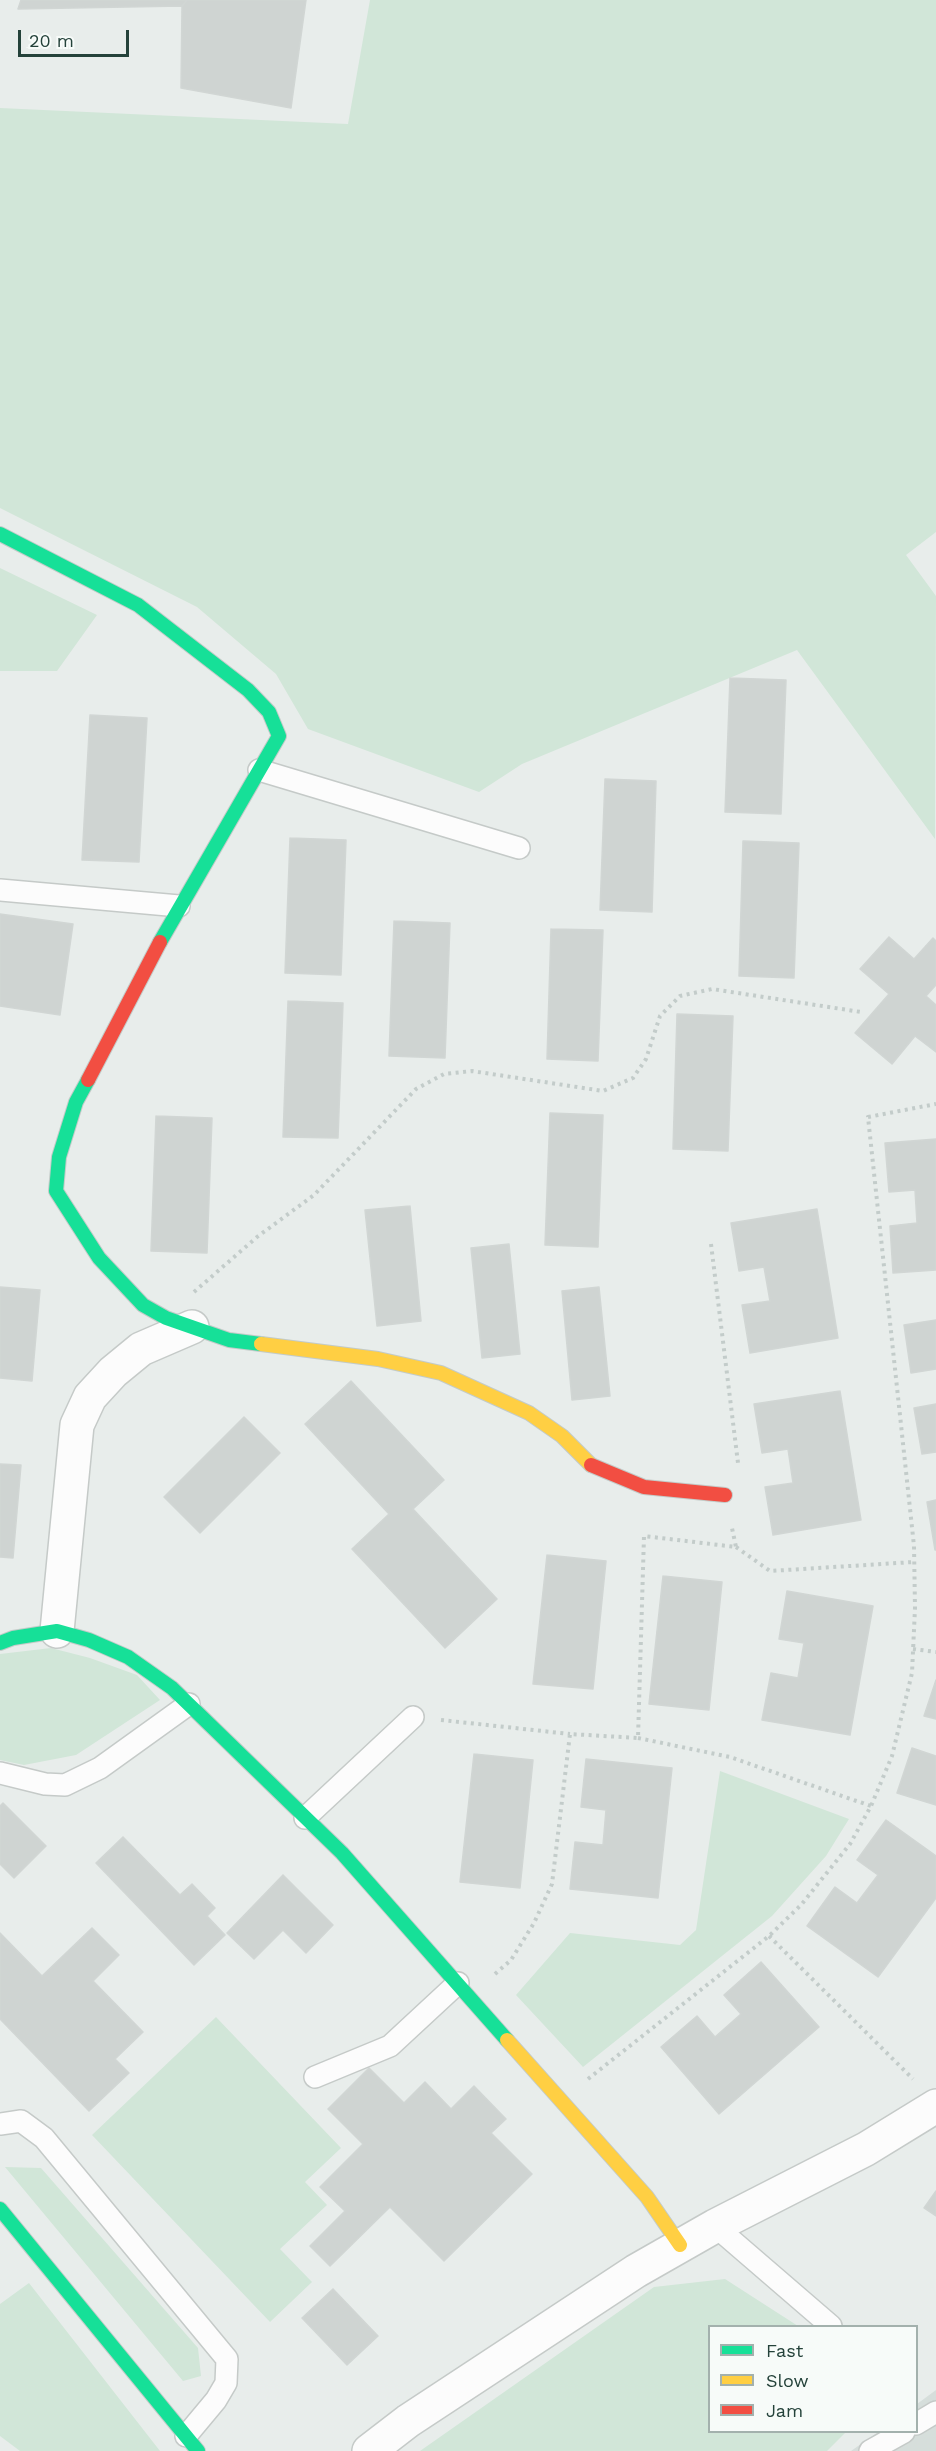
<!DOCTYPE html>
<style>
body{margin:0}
#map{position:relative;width:936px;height:2451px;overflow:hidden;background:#e8edeb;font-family:"Work Sans",sans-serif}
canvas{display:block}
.legend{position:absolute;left:708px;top:2325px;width:210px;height:108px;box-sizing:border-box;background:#f7fbf9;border:2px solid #a3b1ad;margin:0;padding:8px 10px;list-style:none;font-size:18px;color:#24423a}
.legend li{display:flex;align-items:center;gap:12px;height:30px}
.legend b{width:30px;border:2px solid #a3b1ad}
.scale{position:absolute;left:18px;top:30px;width:111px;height:27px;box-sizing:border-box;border:3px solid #24423a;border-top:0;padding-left:8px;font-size:18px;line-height:21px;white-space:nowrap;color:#24423a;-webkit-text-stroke:4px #f7fbf9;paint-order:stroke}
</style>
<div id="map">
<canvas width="936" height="2451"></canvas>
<ul class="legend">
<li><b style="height:8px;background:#16e098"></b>Fast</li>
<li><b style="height:8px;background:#ffcf43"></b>Slow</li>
<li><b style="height:8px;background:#f24e42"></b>Jam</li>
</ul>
<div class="scale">20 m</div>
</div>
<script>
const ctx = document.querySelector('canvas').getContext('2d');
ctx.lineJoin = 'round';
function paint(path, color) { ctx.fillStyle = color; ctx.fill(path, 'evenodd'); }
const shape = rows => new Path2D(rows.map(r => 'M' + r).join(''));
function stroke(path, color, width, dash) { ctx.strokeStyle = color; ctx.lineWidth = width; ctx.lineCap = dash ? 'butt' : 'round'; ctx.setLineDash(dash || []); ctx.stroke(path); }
paint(shape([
 [936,2390,936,2451,851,2451,878,2432,916,2432,917,2404]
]), '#d6dedb');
paint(shape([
 [370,0,936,0,936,532,906,555,936,596,935,839,797,650,522,764,479,792,308,729,276,674,197,607,0,508,0,108,348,124],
 [0,568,97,615,57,671,0,671],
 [51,1648,90,1658,137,1675,160,1700,76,1755,24,1765,0,1760,0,1654],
 [720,1771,849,1819,826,1856,772,1916,583,2067,516,1995,570,1933,680,1945,696,1930],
 [216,2017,341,2148,305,2182,327,2205,280,2249,312,2282,270,2322,92,2135],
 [5,2167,41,2168,198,2348,201,2376,183,2381],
 [725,2279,798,2326,710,2326,710,2432,846,2432,827,2451,420,2451,654,2287],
 [29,2283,160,2451,20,2451,0,2436,0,2304]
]), '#d1e6d8');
const building = shape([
 [21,0,187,0,182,6,18,9,21,0],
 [187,0,306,0,291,108,181,88,182,6,187,0],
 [730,678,786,680,781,814,725,812,730,678],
 [90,715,147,718,139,862,82,860,90,715],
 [605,779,656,781,652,912,600,910,605,779],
 [290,838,346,840,341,975,285,973,290,838],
 [743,841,799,843,794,978,739,976,743,841],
 [0,914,73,924,60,1015,0,1006,0,914],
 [394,921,450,923,445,1058,389,1056,394,921],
 [551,929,603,930,598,1061,547,1059,551,929],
 [889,937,914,959,933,938,936,941,936,985,926,996,936,1005,936,1052,915,1036,892,1064,855,1033,889,994,860,969,889,937],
 [288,1001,343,1003,338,1138,283,1137,288,1001],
 [677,1014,733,1016,728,1151,673,1149,677,1014],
 [550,1113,603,1115,598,1247,545,1245,550,1113],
 [156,1116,212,1118,207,1253,151,1251,156,1116],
 [936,1139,936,1270,893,1273,890,1226,917,1223,915,1190,889,1192,885,1143,936,1139],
 [410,1206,421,1321,377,1326,365,1210,410,1206],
 [817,1209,838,1338,750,1353,742,1305,770,1301,764,1267,739,1271,731,1223,817,1209],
 [509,1244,520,1354,482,1358,471,1248,509,1244],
 [0,1287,40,1290,32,1381,0,1378,0,1287],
 [599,1287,610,1396,572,1400,562,1291,599,1287],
 [936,1320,936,1369,911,1373,904,1325,936,1320],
 [351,1381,444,1480,413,1509,497,1599,445,1648,352,1549,389,1514,305,1424,351,1381],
 [840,1391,861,1520,773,1535,765,1487,793,1483,788,1449,762,1453,754,1404,840,1391],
 [936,1404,936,1452,922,1454,914,1408,936,1404],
 [244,1417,280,1453,200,1533,164,1497,244,1417],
 [0,1464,21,1465,13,1558,0,1557,0,1464],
 [936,1500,936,1550,935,1550,927,1502,936,1500],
 [547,1555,606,1561,593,1689,533,1684,547,1555],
 [663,1576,722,1582,709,1710,649,1704,663,1576],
 [787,1591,873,1606,850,1735,762,1720,771,1673,798,1678,804,1643,779,1639,787,1591],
 [936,1680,936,1719,924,1716,936,1680],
 [912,1748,936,1756,936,1805,897,1793,912,1748],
 [474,1754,533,1760,520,1888,460,1882,474,1754],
 [586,1759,672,1768,658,1898,570,1889,575,1842,603,1845,606,1810,581,1807,586,1759],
 [3,1803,46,1846,14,1878,0,1864,0,1806,3,1803],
 [886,1820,936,1856,936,1898,878,1977,807,1926,835,1887,857,1903,878,1875,857,1860,886,1820],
 [123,1837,180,1895,192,1884,215,1908,207,1916,225,1935,194,1965,96,1863,123,1837],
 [283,1875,333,1925,306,1953,283,1930,254,1959,227,1933,283,1875],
 [92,1928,119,1955,93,1981,143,2032,115,2059,129,2073,89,2111,0,2019,0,1933,42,1976,92,1928],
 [761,1962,819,2027,719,2114,661,2047,697,2016,715,2037,741,2014,724,1995,761,1962],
 [369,2068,404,2103,425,2082,451,2109,474,2086,506,2119,491,2133,532,2174,444,2261,390,2207,330,2266,310,2246,345,2211,320,2187,363,2144,328,2109,369,2068],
 [936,2191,936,2216,924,2208,936,2191],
 [333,2289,378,2336,347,2365,302,2318,333,2289]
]);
paint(building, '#cfd4d2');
stroke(building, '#d1d6d4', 1.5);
const lane = shape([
 [259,770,519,848],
 [0,890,179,906],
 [0,1773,45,1784,65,1785,100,1768,189,1704],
 [305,1818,413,1717],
 [315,2077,390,2046,458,1983],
 [0,2124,21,2121,44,2138,227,2359,226,2383,216,2400,186,2436],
 [715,2226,831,2326],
 [916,2424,936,2412],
 [870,2451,904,2432]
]);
const street = shape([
 [57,1631,77,1425,90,1397,113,1372,141,1349,192,1327],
 [369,2451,408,2421,636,2271,715,2226,866,2149,936,2106]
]);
const fast = shape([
 [0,534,138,605,248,690,269,712,279,736,160,942],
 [88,1080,76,1102,59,1157,56,1191,99,1258,143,1305,166,1318,229,1340,261,1344],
 [0,1643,13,1638,57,1631,89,1640,128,1657,172,1688,342,1853,507,2040],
 [0,2209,198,2451]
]);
const slow = shape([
 [261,1344,378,1359,441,1373,529,1413,562,1436,591,1465],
 [507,2040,647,2197,680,2245]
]);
const jam = shape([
 [88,1080,160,942],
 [591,1465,644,1487,725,1495]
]);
stroke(lane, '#c5cac8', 24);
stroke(street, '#c5cac8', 36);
stroke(fast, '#c3cbc8', 16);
stroke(slow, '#c3cbc8', 16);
stroke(jam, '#c3cbc8', 16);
stroke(shape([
 [711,1244,738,1463],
 [194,1292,257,1237,314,1195,416,1089,444,1074,472,1071,603,1091,633,1078,646,1059,660,1016,680,996,712,989,861,1012],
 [736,1547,770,1571,914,1562],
 [913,1649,936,1652],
 [441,1720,570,1734],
 [638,1738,730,1757,871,1806],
 [769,1936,913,2079],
 [495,1974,511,1960,534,1923,552,1884,570,1734,638,1738,644,1536,736,1547,732,1528],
 [588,2079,769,1936,801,1905,850,1844,871,1806,892,1756,912,1673,915,1608,914,1546,868,1117,936,1104]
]), '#c3ccca', 4, [3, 4.5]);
stroke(lane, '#fcfcfc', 21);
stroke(street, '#fcfcfc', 33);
stroke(fast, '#16e098', 14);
stroke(slow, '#ffcf43', 14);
stroke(jam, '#f24e42', 14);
</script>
